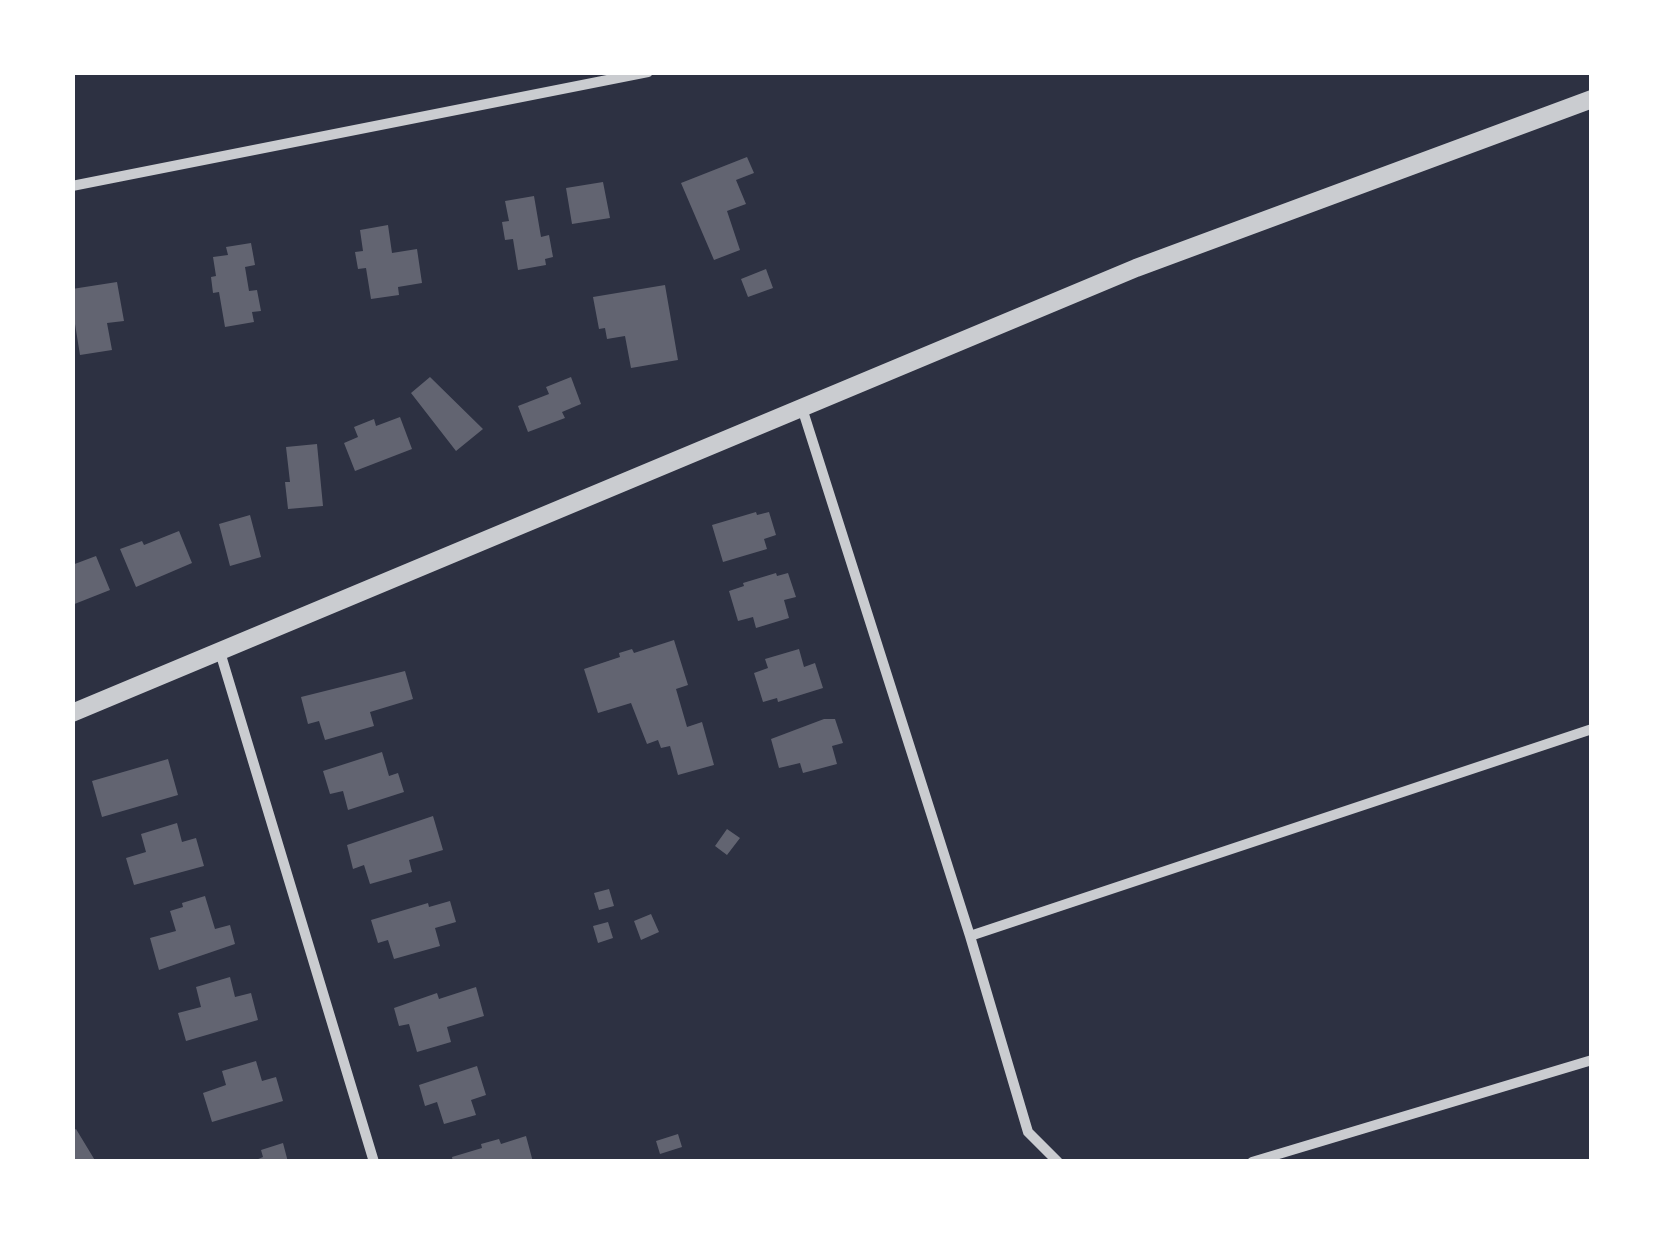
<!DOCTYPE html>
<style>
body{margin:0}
#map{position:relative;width:1664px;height:1234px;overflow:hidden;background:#2d3142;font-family:"Fira Sans Condensed",sans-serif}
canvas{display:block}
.frame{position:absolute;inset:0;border:75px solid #fff;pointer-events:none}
</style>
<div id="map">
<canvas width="1664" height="1234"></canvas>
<div class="frame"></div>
</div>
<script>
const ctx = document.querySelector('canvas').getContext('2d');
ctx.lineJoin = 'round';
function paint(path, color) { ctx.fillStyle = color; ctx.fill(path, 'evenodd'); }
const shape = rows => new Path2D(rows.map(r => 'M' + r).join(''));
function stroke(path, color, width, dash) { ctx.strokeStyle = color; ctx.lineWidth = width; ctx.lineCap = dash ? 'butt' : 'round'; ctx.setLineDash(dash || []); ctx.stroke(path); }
paint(shape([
 [747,157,754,173,736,180,746,204,727,211,740,250,714,260,681,183],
 [603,182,610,218,572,224,566,188],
 [534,196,541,237,549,235,553,257,545,259,546,265,518,270,513,239,505,240,502,222,509,221,505,201],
 [388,225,392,253,417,249,422,283,398,287,399,295,371,299,366,268,358,269,355,252,363,251,360,230],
 [251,243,255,265,245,267,249,291,257,290,261,311,252,312,254,322,225,327,219,292,213,293,211,277,216,276,213,257,228,255,226,247],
 [766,269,773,288,748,297,741,279],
 [117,282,124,321,107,323,112,350,80,355,75,324,72,324,72,289],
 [665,285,678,360,631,368,625,336,607,339,605,328,599,329,593,297],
 [430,377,483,429,456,451,411,393],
 [571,377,581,404,562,412,565,418,528,432,518,406,549,394,546,387],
 [400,417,412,449,355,471,344,443,358,437,354,427,374,419,376,426],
 [317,444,323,506,288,509,285,482,290,482,286,447],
 [756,512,757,515,769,512,776,535,764,539,767,549,723,562,712,525],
 [250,515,261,557,230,566,219,524],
 [179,531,192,563,136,587,120,549,142,541,144,545],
 [96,556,110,590,72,605,72,565],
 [776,573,777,576,788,573,796,597,784,600,789,618,756,628,753,617,738,621,729,591,744,586,743,583],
 [674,640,688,685,676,689,687,727,702,722,714,765,678,775,670,746,661,748,658,740,647,744,631,703,598,713,584,669,620,657,619,653,632,649,634,653],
 [799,649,804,667,815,663,823,688,778,702,777,698,763,702,754,673,768,668,765,659],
 [405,671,413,699,370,712,374,726,325,740,319,721,308,724,301,697],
 [824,719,835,719,843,743,832,746,837,764,803,773,800,763,779,768,771,739],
 [382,752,389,776,398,773,404,792,348,810,343,791,330,794,323,771],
 [168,759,178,795,102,817,92,781],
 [433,816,443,850,409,860,412,872,370,884,364,865,353,869,347,845],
 [177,823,182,842,196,838,204,866,134,885,126,858,146,852,141,834],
 [727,829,740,838,727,855,715,846],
 [609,889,614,906,599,910,594,893],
 [205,896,215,929,230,925,235,944,159,970,150,938,176,931,170,911,183,907,182,903],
 [450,901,456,922,435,928,440,946,394,959,388,940,378,943,371,920,428,903,429,907],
 [651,914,659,932,641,940,634,921],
 [608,922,613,938,598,943,593,926],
 [230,977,235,997,251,993,258,1020,186,1041,178,1013,201,1007,196,987],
 [476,987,484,1016,447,1027,451,1042,417,1052,409,1024,399,1026,394,1008,437,993,439,999],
 [256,1061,262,1081,276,1077,283,1101,212,1122,203,1093,226,1085,222,1071],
 [477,1066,486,1095,471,1100,476,1115,444,1124,437,1102,425,1106,419,1085],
 [76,1129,96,1162,72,1162,72,1131],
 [678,1134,682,1147,660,1154,656,1141],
 [526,1136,533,1162,453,1162,452,1157,482,1148,481,1144,499,1139,501,1144],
 [283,1143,288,1162,251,1162,263,1157,261,1150]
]), '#626471');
stroke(shape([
 [72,186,648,72],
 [802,408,970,936,1028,1132,1058,1162],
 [220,652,374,1162],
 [970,936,1592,729],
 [1252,1162,1592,1060]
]), '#caccd0', 10);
stroke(shape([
 [72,713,1136,268,1592,99]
]), '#caccd0', 18);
</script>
